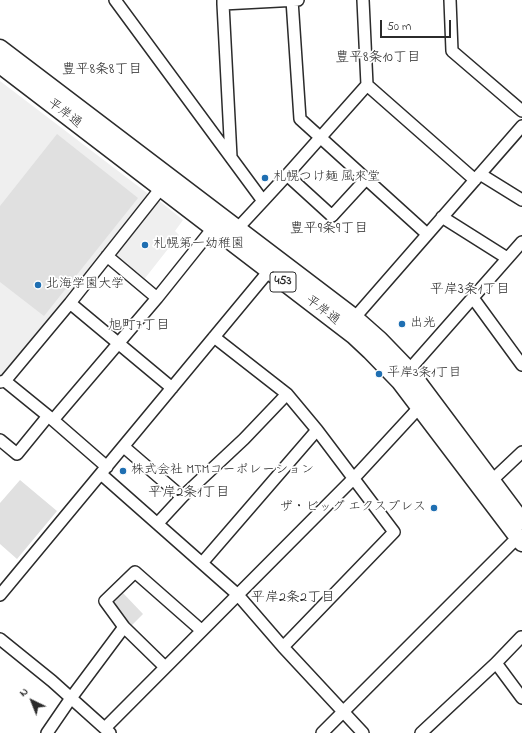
<!DOCTYPE html>
<meta charset="utf-8">
<style>
body{margin:0}
#map{position:relative;width:522px;height:733px;overflow:hidden;background:#fff;font-family:"Indie Flower",sans-serif}
canvas{display:block}
.north{position:absolute;left:12px;top:681px;width:40px;height:40px;-webkit-text-stroke:3px #fff;paint-order:stroke;rotate:317deg;font-size:11px;font-weight:700;line-height:16px;text-align:center;color:#2b2b2b}
.north::after{content:'';display:block;margin:auto;width:14px;height:18px;background:#2b2b2b;clip-path:polygon(50% 0,100% 100%,50% 72%,0 100%)}
.scale{position:absolute;left:380px;top:20px;width:71px;height:18px;box-sizing:border-box;border:2px solid #2b2b2b;border-top:0;padding-left:5px;font-size:12px;line-height:14px;white-space:nowrap;color:#2b2b2b;-webkit-text-stroke:3px #fff;paint-order:stroke}
</style>
<div id="map">
<canvas width="522" height="733"></canvas>
<div class="north">N</div>
<div class="scale">50 m</div>
</div>
<script>
const ctx = document.querySelector('canvas').getContext('2d');
ctx.lineJoin = 'round';
function paint(path, color) { ctx.fillStyle = color; ctx.fill(path, 'evenodd'); }
const shape = rows => new Path2D(rows.map(r => 'M' + r).join(''));
function stroke(path, color, width, dash) { ctx.strokeStyle = color; ctx.lineWidth = width; ctx.lineCap = dash ? 'butt' : 'round'; ctx.setLineDash(dash || []); ctx.stroke(path); }
function label(font, color, halo, rows, align = 'center') {
  ctx.font = font + ' "Indie Flower","Klee One",sans-serif'; ctx.lineWidth = 3.5; ctx.setLineDash([]); ctx.textBaseline = 'middle'; ctx.strokeStyle = halo; ctx.fillStyle = color; for (const [text, x, y, turn = 0] of rows) {
    ctx.save(); ctx.translate(x, y); ctx.rotate((+turn || 0) * Math.PI / 180); ctx.textAlign = isNaN(turn) ? turn : align; if (halo) ctx.strokeText(text, 0, 0); ctx.fillText(text, 0, 0); ctx.restore();
  }
}
paint(shape([
 [0,81,147,193,147,196,5,373,0,375],
 [157,199,183,220,175,231,179,235,142,282,111,256]
]), '#efefef');
paint(shape([
 [57,134,138,198,44,316,0,282,0,206],
 [20,480,57,511,17,559,0,544,0,503],
 [123,593,143,614,131,626,116,607,115,601]
]), '#e0e0e0');
const minor = shape([
 [115,0,263,201,237,229],
 [223,0,223,4,298,0],
 [292,0,300,119,427,234],
 [363,0,367,85,475,180],
 [450,0,452,51,522,111],
 [223,4,231,157],
 [480,174,522,200],
 [287,175,332,216,366,179],
 [263,201,287,175,367,85],
 [442,217,507,258],
 [107,256,157,298],
 [473,298,522,365],
 [70,303,172,388],
 [350,323,522,126],
 [214,337,287,394,317,430,394,532,283,647],
 [409,370,522,242],
 [5,381,53,420,107,467],
 [0,382,5,381,70,303,165,183],
 [53,420,157,298,213,228],
 [0,440,17,454,48,416],
 [124,447,182,497],
 [101,474,238,595,283,647,363,733],
 [487,485,522,452],
 [158,523,182,497,244,439,287,394],
 [202,563,317,430],
 [0,595,273,266],
 [0,639,52,681,110,733],
 [496,663,522,698],
 [165,667,124,627,105,601,135,572,201,630],
 [105,728,354,478,414,413,425,404],
 [47,733,71,698,124,627],
 [322,733,512,543,522,535],
 [421,733,496,663,521,637]
]);
const highway = shape([
 [0,48,354,317,380,340,409,370,522,521],
 [0,65,354,336,370,351,400,382,522,543]
]);
stroke(minor, '#2b2b2b', 14);
stroke(highway, '#2b2b2b', 19);
stroke(minor, '#fff', 11);
stroke(highway, '#fff', 16);
for (const [x, y, r, color] of [
 [265,178,4,"#1f6fb2"],
 [145,245,4,"#1f6fb2"],
 [38,285,4,"#1f6fb2"],
 [402,324,4,"#1f6fb2"],
 [379,374,4,"#1f6fb2"],
 [123,471,4,"#1f6fb2"],
 [434,508,4,"#1f6fb2"]
]) { const dot = new Path2D(); dot.arc(x, y, r, 0, 2 * Math.PI); ctx.fillStyle = color; ctx.fill(dot); stroke(dot, '#fff', 1.5); }
for (const [x, y, w] of [
 [283,282,26]
]) { const box = new Path2D(); box.roundRect(x - w / 2, y - 10, w, 20, 3); ctx.fillStyle = '#fff'; ctx.fill(box); stroke(box, '#2b2b2b', 1); }
label('bold 12px', '#2b2b2b', null, [
 ["453",283,282]
]);
label('13px', '#2b2b2b', '#fff', [
 ["平岸通",64,114,37],
 ["平岸通",322,311,37]
]);
label('13px', '#2b2b2b', '#fff', [
 ["札幌つけ麺 風來堂",273,178],
 ["札幌第一幼稚園",153,245],
 ["北海学園大学",46,285],
 ["出光",410,324],
 ["平岸3条1丁目",387,374],
 ["株式会社 MTMコーポレーション",131,471],
 ["ザ・ビッグ エクスプレス",426,508,"right"]
], 'left');
label('14px', '#2b2b2b', '#fff', [
 ["豊平8条10丁目",378,59],
 ["豊平8条8丁目",102,71],
 ["豊平9条9丁目",329,230],
 ["平岸3条1丁目",470,291],
 ["旭町7丁目",139,327],
 ["平岸2条1丁目",189,494],
 ["平岸2条2丁目",293,599]
]);
</script>
